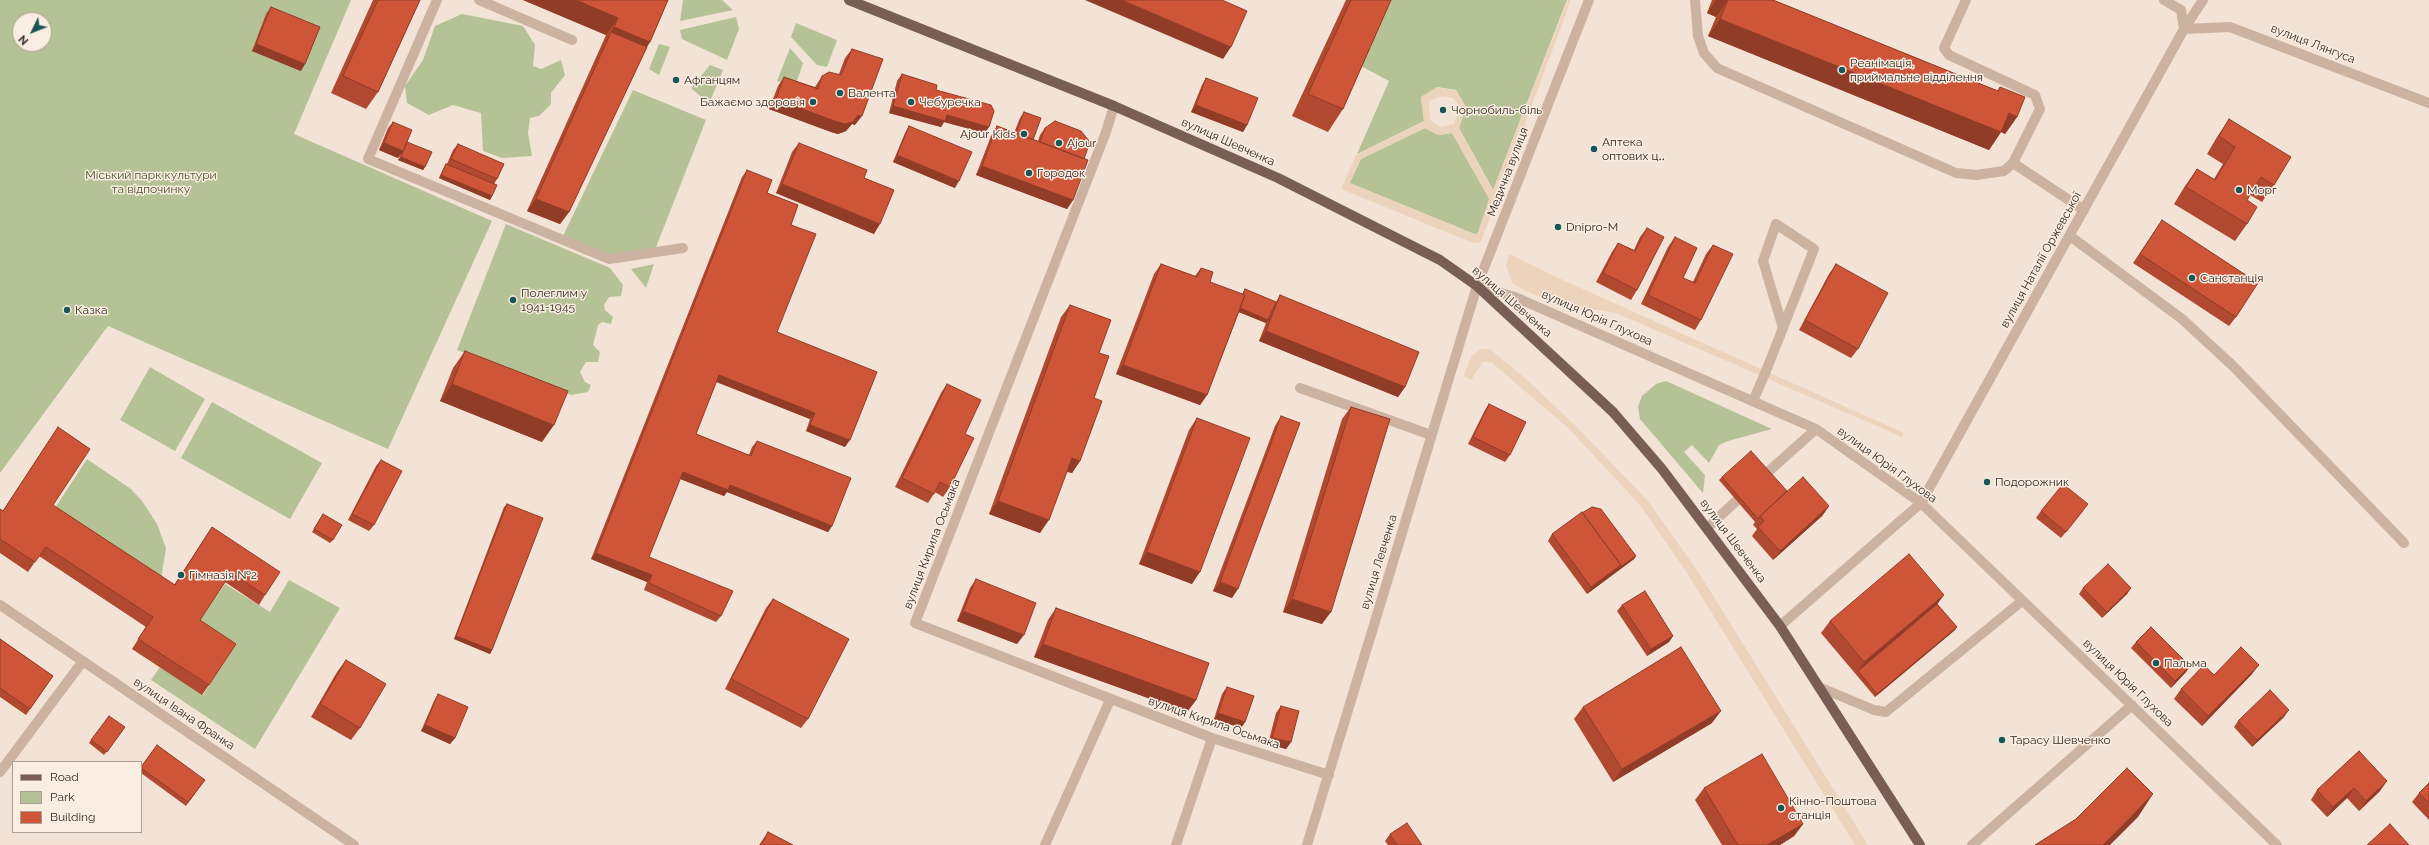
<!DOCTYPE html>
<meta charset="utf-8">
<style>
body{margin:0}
#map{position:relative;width:2429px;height:845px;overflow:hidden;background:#f2e3d6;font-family:Raleway,sans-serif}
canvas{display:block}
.legend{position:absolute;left:12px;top:761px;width:130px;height:72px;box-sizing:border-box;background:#faeee2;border:1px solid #ab9f96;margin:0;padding:5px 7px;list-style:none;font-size:12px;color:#352925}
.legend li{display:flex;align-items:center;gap:8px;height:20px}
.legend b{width:20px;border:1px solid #ab9f96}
.north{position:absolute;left:12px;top:12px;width:40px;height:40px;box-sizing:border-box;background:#faeee2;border:1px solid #ab9f96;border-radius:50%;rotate:227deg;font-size:11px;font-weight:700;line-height:16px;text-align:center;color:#352925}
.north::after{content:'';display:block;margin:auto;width:14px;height:18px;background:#185758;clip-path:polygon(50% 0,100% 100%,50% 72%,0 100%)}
</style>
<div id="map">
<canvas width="2429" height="845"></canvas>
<ul class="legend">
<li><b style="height:5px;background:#785e54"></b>Road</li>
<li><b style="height:11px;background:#b5c295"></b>Park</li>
<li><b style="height:11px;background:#ce5538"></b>Building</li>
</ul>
<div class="north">N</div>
</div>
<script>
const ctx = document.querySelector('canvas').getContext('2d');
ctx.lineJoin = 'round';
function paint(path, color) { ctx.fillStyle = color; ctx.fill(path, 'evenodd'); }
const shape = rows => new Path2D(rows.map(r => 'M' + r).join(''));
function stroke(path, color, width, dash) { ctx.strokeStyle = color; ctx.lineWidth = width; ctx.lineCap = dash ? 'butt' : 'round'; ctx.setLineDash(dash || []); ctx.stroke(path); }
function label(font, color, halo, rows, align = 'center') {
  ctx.font = font + ' Raleway,sans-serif'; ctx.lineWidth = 3; ctx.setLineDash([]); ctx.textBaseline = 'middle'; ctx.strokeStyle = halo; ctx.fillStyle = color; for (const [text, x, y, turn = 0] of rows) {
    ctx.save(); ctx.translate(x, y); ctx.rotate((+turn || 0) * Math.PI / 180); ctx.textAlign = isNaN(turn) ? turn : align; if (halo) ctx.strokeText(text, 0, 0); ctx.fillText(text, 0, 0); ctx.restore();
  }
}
paint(shape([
 [0,0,351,0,294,134,492,221,388,449,108,326,0,473],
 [20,20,44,20,44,44,20,44],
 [683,0,722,0,733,10,680,21],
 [1387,0,1567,0,1493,190,1459,128,1466,107,1456,90,1437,87,1421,97,1424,121,1357,154,1389,81,1361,66],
 [462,14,523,26,535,45,533,66,541,69,561,60,565,75,551,93,551,104,539,116,530,118,528,133,532,156,502,158,483,151,481,113,453,105,429,115,407,103,405,86,423,60,435,26],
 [736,17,739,29,727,60,682,39,680,30],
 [796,23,837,40,827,67,817,65,791,37],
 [659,44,670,47,659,75,649,69],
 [790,48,803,63,795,87,777,81],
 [710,65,723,70,709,104,691,88],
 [633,90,706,120,656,247,609,256,563,236],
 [1425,128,1438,135,1452,133,1490,199,1477,235,1349,183,1361,159],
 [506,224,610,268,623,285,621,296,609,297,604,305,605,310,613,317,611,324,602,322,598,325,593,345,600,352,598,362,586,362,580,372,585,382,591,385,588,392,571,395,457,350],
 [654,264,646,288,631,269],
 [150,367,205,399,175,451,120,420],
 [1666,381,1772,429,1728,441,1719,445,1709,463,1692,445,1684,452,1705,475,1703,493,1640,419,1638,407,1642,396,1656,384],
 [212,402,322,463,290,519,181,458],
 [87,459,131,489,142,501,157,524,166,548,161,579,55,508],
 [289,580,340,608,255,749,151,680,160,667,203,695,230,654,193,630,225,584,270,612]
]), '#b5c295');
paint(shape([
 [1568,0,1571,0,1481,242,1473,243,1341,189,1356,155,1424,121,1421,97,1437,87,1456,91,1466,107,1459,128,1493,190],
 [1442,96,1454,98,1460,109,1454,124,1440,127,1430,120,1429,101],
 [1425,128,1438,135,1452,133,1489,199,1477,235,1350,183,1361,159],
 [1509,254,1567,282,1904,433,1902,437,1616,313,1553,303,1533,294,1513,284,1506,266],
 [1481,349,1490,349,1526,379,1576,426,1648,501,1701,576,1868,845,1855,845,1687,573,1640,505,1568,428,1491,362,1483,362,1471,380,1464,376,1471,357]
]), '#ecd4bc');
stroke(shape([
 [437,0,368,159,609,259,683,248],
 [479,0,572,40],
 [1695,0,1698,36,1704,53,1717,68,1956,173,1976,175,2004,171,2013,163,2040,109,2035,95,1949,55,1944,48,1966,0],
 [2164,0,2181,10,2184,29],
 [2184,29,2230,27,2429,103],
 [1114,106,1106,132,915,623,1212,738,1329,775],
 [2013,163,2084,210],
 [2070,236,2182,319,2233,366,2404,543],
 [1477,286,1515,297,1816,429,1921,503,2277,845],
 [1300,388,1431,435],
 [1753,401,1766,371,1814,249,1776,224,1763,261,1783,328],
 [1759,480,1816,429],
 [1707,528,1746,492],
 [0,605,354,845],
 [1780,626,1921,503,2184,29,2203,0],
 [1819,687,1874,710,1886,712,2022,601],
 [0,772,83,661],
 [1045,845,1110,700],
 [1176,845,1212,738],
 [1307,845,1477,286,1589,0],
 [1972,845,2132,705]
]), '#cbb2a1', 10);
stroke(shape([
 [849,0,1114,106,1278,178,1440,260,1477,286,1613,412,1662,469,1780,626,1920,845]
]), '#785e54', 10);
paint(shape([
 [373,0,420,0,378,92,366,109,331,93],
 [523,0,668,0,650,42,647,47,569,212,560,224,527,211,602,44,606,35],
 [1346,0,1391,0,1343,109,1328,132,1292,116],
 [1712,0,1773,0,1997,91,2000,87,2017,117,2005,134,2001,132,1989,150,1708,36,1716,17,1707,13],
 [271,7,301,71,252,51,266,14],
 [852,49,855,125,852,124,846,131,838,134,831,132,769,109,778,86,784,77,815,87,822,76,839,74,845,58],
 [902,74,936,90,985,133,944,122,941,127,889,113,897,81],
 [1206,78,1247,125,1243,132,1191,112,1202,85],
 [1024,112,1033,140,1038,141,1040,135,1045,128,1084,159,1073,200,1067,209,976,175,991,136,997,126,1014,133,1020,118],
 [2229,119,2274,185,2262,202,2250,195,2247,200,2247,224,2235,241,2174,204,2185,186,2197,169,2214,179,2223,164,2207,154,2217,137],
 [393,122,425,167,423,170,398,160,401,155,398,158,379,150,388,128],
 [909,126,955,188,893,162,905,133],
 [799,143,864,178,874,234,776,193,792,152],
 [458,144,497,179,494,184,492,196,490,200,439,178,444,167,446,164,447,164,453,150],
 [747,170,767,193,791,225,777,332,845,447,806,431,810,419,716,382,696,434,749,455,752,447,757,441,832,526,828,532,727,492,724,496,680,479,649,557,721,616,716,622,644,590,647,582,591,559,742,177],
 [2162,220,2236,317,2229,326,2133,263],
 [1647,228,1637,290,1631,300,1596,282,1612,252,1618,243,1634,250,1640,237],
 [1675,237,1683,278,1693,282,1706,254,1713,245,1701,320,1695,330,1641,304,1668,247],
 [1161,264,1195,276,1201,268,1210,282,1243,294,1245,289,1276,302,1280,295,1405,387,1398,397,1259,341,1266,323,1239,312,1207,395,1200,405,1116,374,1154,274],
 [1836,264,1858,349,1851,358,1799,330,1829,274],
 [1070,305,1099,353,1094,398,1080,461,1072,473,1067,472,1040,533,989,514,1061,317],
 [465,351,542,442,440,401,453,368],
 [947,384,965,434,950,487,943,497,935,492,928,503,895,487,941,393],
 [1489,404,1510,455,1505,462,1468,444,1485,410],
 [1351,407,1322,624,1283,612,1342,419],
 [1281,416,1232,598,1213,591,1275,426],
 [1197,418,1192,584,1139,564,1189,430],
 [58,427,53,505,174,585,212,527,265,595,259,605,225,582,200,620,209,685,202,695,132,649,146,627,39,556,28,572,0,553,0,509,3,511],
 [381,460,374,525,369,531,348,520,376,466],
 [1722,477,1787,491,1829,506,1822,516,1773,560,1752,536,1757,529,1753,525,1755,522,1719,480],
 [507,504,492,650,490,654,454,639,504,507],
 [2041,511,2083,511,2061,538,2036,518],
 [321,517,333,540,330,543,312,532],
 [1552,534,1636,556,1634,559,1587,594,1548,541],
 [976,579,1017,644,957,621,970,588],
 [2083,588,2131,588,2127,594,2102,618,2079,594],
 [1944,595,1937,604,1957,627,1955,630,1875,697,1821,633,1830,621],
 [773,599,808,719,801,728,725,689,766,608],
 [1622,605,1673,636,1669,642,1647,656,1617,611],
 [1056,608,1196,700,1187,712,1034,657,1048,620],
 [0,639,53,676,26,715,0,697],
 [2136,642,2190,666,2186,672,2171,688,2131,648],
 [346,660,360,728,351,740,311,717,337,672],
 [2252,674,2202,726,2174,699,2181,689,2214,675],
 [1227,687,1245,722,1241,728,1214,719,1222,694],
 [438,694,455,738,450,744,421,731,434,701],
 [1281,706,1291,742,1286,749,1268,744,1276,713],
 [1583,707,1712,723,1613,782,1574,719],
 [2284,717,2252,747,2234,727,2238,721],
 [125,727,104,755,89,743,91,740],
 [2359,751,2380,791,2359,811,2347,798,2327,817,2311,800,2317,790],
 [141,767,205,780,186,806,141,773],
 [2429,783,2429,820,2412,802,2419,793],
 [1704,788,1803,824,1794,836,1780,845,1722,845,1695,800],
 [768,832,793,845,759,845],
 [1390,834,1422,845,1388,845,1385,841]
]), '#b14930');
paint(shape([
 [523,0,576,0,618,18,606,35],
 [1085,0,1122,0,1231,47,1223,59],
 [1716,0,1728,0,1716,17,1707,13],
 [1720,19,2001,132,1989,150,1708,36],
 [614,27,650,42,638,60,611,32],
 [256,44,305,64,301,71,252,51],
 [776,99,858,115,862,116,855,125,852,124,846,131,838,134,831,132,769,109],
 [1196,105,1247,125,1243,132,1191,112],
 [893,106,947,115,989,127,985,133,944,122,941,127,889,113],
 [2009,113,2017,117,2005,134,1997,130],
 [384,143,403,151,398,158,379,150],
 [897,155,959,181,955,188,893,162],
 [401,157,425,167,423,170,398,160],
 [982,166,1073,200,1067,209,976,175],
 [441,175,492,196,490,200,439,178],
 [782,184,880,224,874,234,776,193],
 [536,199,569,212,560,224,527,211],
 [1238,307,1268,320,1266,323,1236,311],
 [1266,331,1405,387,1398,397,1259,341],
 [1123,365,1207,395,1200,405,1116,374],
 [719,375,815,413,810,419,715,381],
 [452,384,554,425,542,442,440,401],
 [810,425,850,440,845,447,806,431],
 [1072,458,1080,461,1072,473,1063,470],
 [683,472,730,485,832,526,828,532,727,492,724,496,678,478],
 [998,501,1049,520,1040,533,989,514],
 [1829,506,1822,516,1773,560,1780,551],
 [1147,552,1200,572,1192,584,1139,564],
 [596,553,652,575,647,582,591,559],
 [1636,556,1634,559,1587,594,1591,587,1621,565],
 [1220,582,1238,589,1232,598,1213,591],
 [2131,588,2127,594,2102,618,2107,612],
 [1944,595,1935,607,1858,671,1864,662],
 [1292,599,1331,612,1322,624,1283,612],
 [963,611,1024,635,1017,644,957,621],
 [1957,627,1955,630,1875,697,1877,694],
 [456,636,492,650,490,654,454,639],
 [1673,636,1669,642,1647,656,1651,649],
 [1043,644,1196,700,1187,712,1034,657],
 [2259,665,2252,674,2202,726,2208,716],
 [2190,666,2186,672,2171,688,2175,681],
 [2289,710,2284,717,2252,747,2257,740],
 [1721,711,1712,723,1613,782,1622,769],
 [1218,713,1245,722,1241,728,1214,719],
 [425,725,455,738,450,744,421,731],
 [1272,738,1291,742,1286,749,1268,744],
 [2387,781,2380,791,2359,811,2366,801],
 [2354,788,2347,798,2327,817,2333,807],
 [2153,794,2138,817,2110,845,2103,845],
 [1803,824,1794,836,1780,845,1767,845]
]), '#903c27');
const building = shape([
 [378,0,420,0,378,92,343,76,378,0],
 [576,0,668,0,650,42,614,27,618,18,576,0],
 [1122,0,1222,0,1247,11,1231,47,1122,0],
 [1351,0,1391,0,1343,109,1308,94,1351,0],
 [1728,0,1773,0,1998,91,2000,87,2025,97,2017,117,2009,113,2001,132,1720,19,1728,0],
 [271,7,320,27,305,64,256,44,271,7],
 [611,32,647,47,569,212,536,199,611,32],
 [852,49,883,59,862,116,858,115,853,122,845,124,837,122,776,99,784,77,818,89,822,76,829,72,841,75,852,49],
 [902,74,937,85,936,90,991,105,994,111,989,127,947,115,945,121,893,106,902,74],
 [1206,78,1258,98,1247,125,1196,105,1206,78],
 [1024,112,1041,118,1033,140,1016,133,1024,112],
 [2229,119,2291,157,2274,185,2261,177,2247,200,2257,207,2247,224,2186,187,2197,169,2215,180,2235,147,2219,136,2229,119],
 [1055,121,1081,131,1090,142,1084,159,1040,142,1045,128,1055,121],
 [393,122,412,130,403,151,384,143,393,122],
 [909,126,972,152,959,181,897,155,909,126],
 [997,126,1088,160,1073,200,982,166,997,126],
 [407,142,432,152,425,167,401,157,407,142],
 [799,143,867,170,864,178,894,190,880,224,782,184,799,143],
 [458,144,504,164,497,179,451,159,458,144],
 [446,164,497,185,492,196,441,175,446,164],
 [747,170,772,180,767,193,798,205,791,225,816,234,777,332,877,372,850,440,810,425,815,413,719,375,696,434,751,456,757,441,851,478,832,526,730,485,728,490,683,472,649,557,733,591,721,616,649,583,652,575,596,553,747,170],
 [2162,220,2258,283,2236,317,2140,254,2162,220],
 [1647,228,1664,237,1637,290,1603,273,1618,243,1635,251,1647,228],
 [1675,237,1697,248,1683,278,1695,283,1713,245,1733,254,1701,320,1648,295,1675,237],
 [1161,264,1197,277,1201,268,1213,272,1210,282,1245,295,1207,395,1123,365,1161,264],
 [1836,264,1888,293,1858,349,1805,320,1836,264],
 [1245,289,1276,302,1268,320,1240,308,1245,295,1243,294,1245,289],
 [1280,295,1419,352,1405,387,1266,331,1280,295],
 [1070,305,1111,320,1099,353,1109,356,1094,398,1102,401,1080,461,1072,458,1049,520,998,501,1070,305],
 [465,351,568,391,554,425,452,384,465,351],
 [947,384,981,400,965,434,974,438,950,487,940,482,934,494,902,478,947,384],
 [1489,404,1526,422,1510,455,1473,437,1489,404],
 [1351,407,1390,419,1331,612,1292,599,1351,407],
 [1281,416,1300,423,1238,589,1220,582,1281,416],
 [1197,418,1250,438,1200,572,1147,552,1197,418],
 [58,427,90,449,53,505,175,585,212,527,280,572,265,595,231,573,200,620,236,644,209,685,138,639,153,617,46,547,35,562,0,539,0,509,3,511,58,427],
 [1751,451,1787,491,1760,516,1758,519,1722,477,1751,451],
 [381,460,402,471,374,525,352,514,381,460],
 [1803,477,1829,506,1780,551,1758,527,1764,521,1760,516,1803,477],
 [2063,484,2088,504,2066,532,2041,511,2063,484],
 [507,504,543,518,492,650,456,636,507,504],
 [1592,507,1601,509,1636,556,1619,568,1621,565,1582,513,1592,507],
 [1582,512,1621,565,1591,587,1552,534,1582,512],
 [323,514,342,525,333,540,314,529,323,514],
 [1909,554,1944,595,1864,662,1830,621,1909,554],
 [2108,564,2131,588,2107,612,2083,588,2108,564],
 [976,579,1036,603,1024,635,963,611,976,579],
 [1645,591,1673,636,1651,649,1622,605,1645,591],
 [773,599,849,639,808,719,731,679,773,599],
 [1937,604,1957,627,1877,694,1858,671,1937,604],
 [1056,608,1209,663,1196,700,1043,644,1056,608],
 [2151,627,2190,666,2175,681,2136,642,2151,627],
 [0,639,53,676,30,709,0,688,0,639],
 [1681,647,1721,711,1622,769,1583,707,1681,647],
 [2241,647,2259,665,2208,716,2181,689,2204,665,2214,675,2241,647],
 [346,660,386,684,360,728,320,704,346,660],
 [1227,687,1254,696,1245,722,1218,713,1227,687],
 [2270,690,2289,710,2257,740,2238,721,2270,690],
 [438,694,468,707,455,738,425,725,438,694],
 [1281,706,1299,711,1291,742,1272,738,1281,706],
 [109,716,125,727,107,752,91,740,109,716],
 [157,745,205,780,188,802,141,768,141,767,157,745],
 [2359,751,2387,781,2366,801,2354,788,2333,807,2317,790,2359,751],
 [1762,754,1803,824,1767,845,1738,845,1704,788,1762,754],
 [2127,768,2153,794,2103,845,2035,845,2076,819,2127,768],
 [2429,783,2429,803,2419,793,2429,783],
 [1407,823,1422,845,1397,845,1390,834,1407,823],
 [2390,824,2409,845,2367,845,2390,824],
 [768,832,793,845,761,845,768,832]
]);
paint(building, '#ce5538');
stroke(building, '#903c27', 1);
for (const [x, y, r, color] of [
 [1842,70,4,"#185758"],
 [676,80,4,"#185758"],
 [840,93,4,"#185758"],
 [813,102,4,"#185758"],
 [911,102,4,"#185758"],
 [1443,110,4,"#185758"],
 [1024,134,4,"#185758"],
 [1059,143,4,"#185758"],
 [1594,149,4,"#185758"],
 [1029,173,4,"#185758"],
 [2239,190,4,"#185758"],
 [1558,227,4,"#185758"],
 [2192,278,4,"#185758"],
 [513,300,4,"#185758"],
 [67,310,4,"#185758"],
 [1987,482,4,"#185758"],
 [181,575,4,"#185758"],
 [2156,663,4,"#185758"],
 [2002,740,4,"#185758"],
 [1781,808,4,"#185758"]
]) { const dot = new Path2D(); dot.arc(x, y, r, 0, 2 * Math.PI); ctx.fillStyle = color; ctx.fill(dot); stroke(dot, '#faeee2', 1.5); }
label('12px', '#352925', '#faeee2', [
 ["вулиця Лянгуса",2313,44,21],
 ["вулиця Шевченка",1228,142,24],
 ["Медична вулиця",1508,172,-69],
 ["вулиця Наталії Оржевської",2041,260,-61],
 ["вулиця Шевченка",1512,302,41],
 ["вулиця Юрія Глухова",1597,318,24],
 ["вулиця Юрія Глухова",1887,465,36],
 ["вулиця Шевченка",1733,541,53],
 ["вулиця Кирила Осьмака",932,544,-69],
 ["вулиця Левченка",1379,562,-73],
 ["вулиця Юрія Глухова",2128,683,44],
 ["вулиця Івана Франка",184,714,34],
 ["вулиця Кирила Осьмака",1214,723,19]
]);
label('12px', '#352925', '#faeee2', [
 ["Реанімація,",1850,63],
 ["приймальне відділення",1850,77],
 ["Афганцям",684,80],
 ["Валента",848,93],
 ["Бажаємо здоровʼя",805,102,"right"],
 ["Чебуречка",919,102],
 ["Чорнобиль-біль",1451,110],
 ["Ajour Kids",1016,134,"right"],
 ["Аптека",1602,142],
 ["оптових ц‥",1602,156],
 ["Ajour",1067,143],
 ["Городок",1037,173],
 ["Морг",2247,190],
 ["Dnipro-M",1566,227],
 ["Санстанція",2200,278],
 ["Полеглим у",521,293],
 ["1941-1945",521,307],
 ["Казка",75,310],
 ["Подорожник",1995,482],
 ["Гімназія №2",189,575],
 ["Пальма",2164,663],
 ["Тарасу Шевченко",2010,740],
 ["Кінно-Поштова",1789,801],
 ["станція",1789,815]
], 'left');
label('12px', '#465427', '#faeee2', [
 ["Міський парк культури",151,175],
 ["та відпочинку",151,189]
]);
</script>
